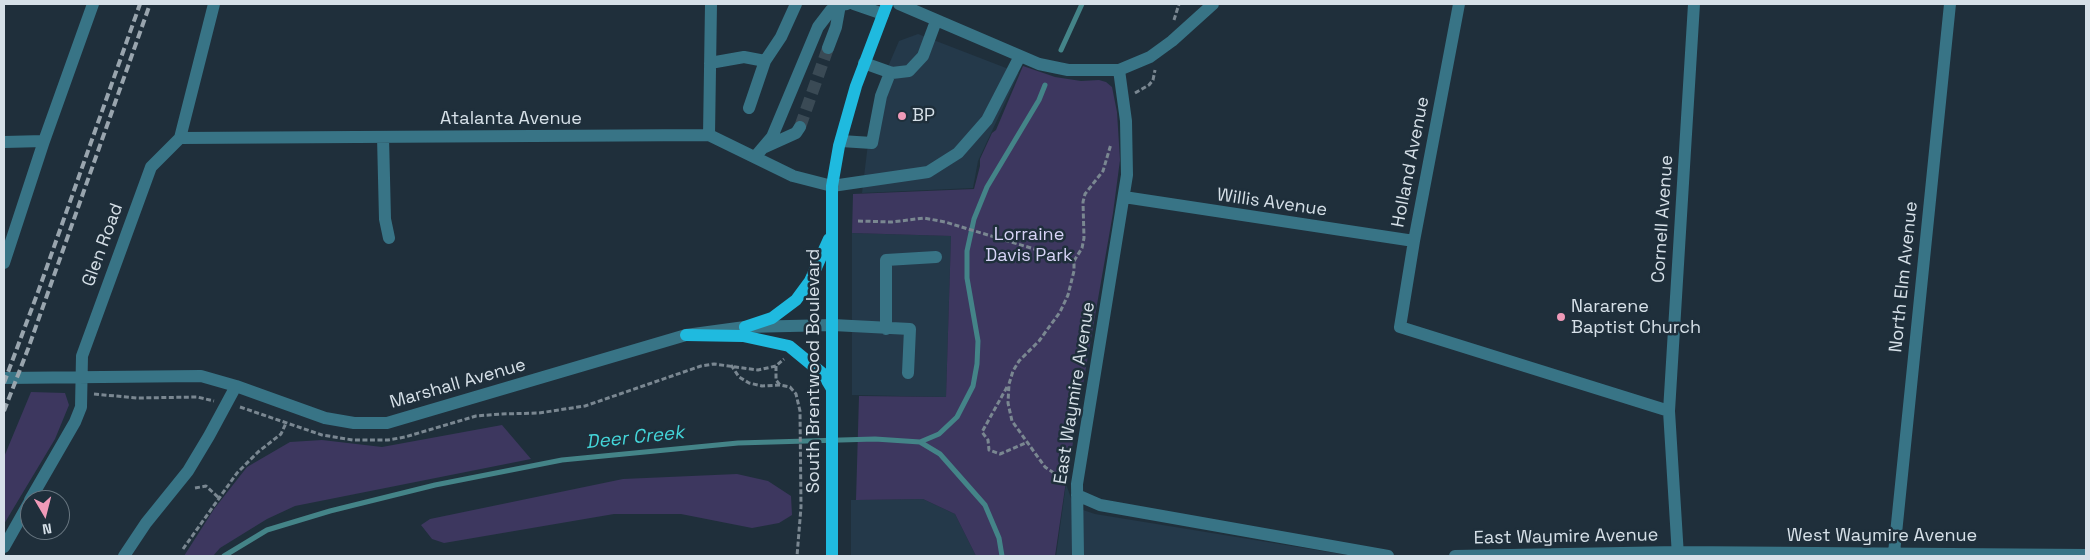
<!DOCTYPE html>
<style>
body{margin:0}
#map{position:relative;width:2090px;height:560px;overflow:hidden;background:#1f2f3b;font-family:"Space Grotesk",sans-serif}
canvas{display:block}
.frame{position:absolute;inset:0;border:5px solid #d6e0e8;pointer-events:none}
.north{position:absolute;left:20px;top:490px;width:50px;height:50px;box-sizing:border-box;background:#1f2f3b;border:1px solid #687680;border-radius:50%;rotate:172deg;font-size:14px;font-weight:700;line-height:20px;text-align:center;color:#d6e0e8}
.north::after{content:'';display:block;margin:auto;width:18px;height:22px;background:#ef9ab8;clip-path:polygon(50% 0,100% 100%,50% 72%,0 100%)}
</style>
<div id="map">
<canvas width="2090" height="560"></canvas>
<div class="frame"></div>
<div class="north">N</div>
</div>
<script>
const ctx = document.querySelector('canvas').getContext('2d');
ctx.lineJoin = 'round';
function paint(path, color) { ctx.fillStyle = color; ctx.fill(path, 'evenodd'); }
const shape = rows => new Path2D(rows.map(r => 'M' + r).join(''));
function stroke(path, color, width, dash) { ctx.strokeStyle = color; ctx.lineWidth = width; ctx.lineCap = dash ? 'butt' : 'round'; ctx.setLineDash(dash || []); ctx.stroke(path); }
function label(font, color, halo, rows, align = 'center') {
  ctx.font = font + ' "Space Grotesk",sans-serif'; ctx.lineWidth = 5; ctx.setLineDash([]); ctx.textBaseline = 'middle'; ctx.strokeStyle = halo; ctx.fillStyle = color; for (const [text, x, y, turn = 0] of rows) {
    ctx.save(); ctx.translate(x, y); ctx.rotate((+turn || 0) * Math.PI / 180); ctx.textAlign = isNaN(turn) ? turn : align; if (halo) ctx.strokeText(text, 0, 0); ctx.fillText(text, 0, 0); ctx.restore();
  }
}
paint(shape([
 [918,34,1019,73,978,161,973,188,862,193,870,127,884,76,899,41],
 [852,233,951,236,946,397,852,395],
 [1066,484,1071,498,1083,510,1095,514,1353,556,1056,556],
 [923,499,955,514,976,556,851,556,851,500]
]), '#24394a');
paint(shape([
 [1023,66,1055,77,1081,81,1099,80,1106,82,1112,87,1117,112,1120,160,1113,213,1065,488,1055,556,976,556,955,514,923,499,856,500,859,396,946,397,951,236,852,233,853,194,974,189,980,166,980,159,992,133,996,130],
 [31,392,65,393,69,405,55,439,4,524,4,457],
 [502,425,531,459,295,506,267,519,220,548,213,556,184,556,214,509,247,467,290,442,322,440,382,447],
 [737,474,768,481,791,496,792,515,779,523,752,528,681,514,614,514,444,543,432,539,421,525,430,519,623,479]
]), '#3d375f');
stroke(shape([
 [1061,50,1082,4],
 [920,442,939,434,957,417,973,386,977,364,978,341,967,278,967,251,974,219,987,187,1039,100,1045,85],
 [224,556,267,530,330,511,435,485,562,460,738,443,875,439,920,442,940,454,985,505,999,538,1002,556]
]), '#448488', 5);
stroke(shape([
 [800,127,828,48]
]), '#3a4a55', 12, [12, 6]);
stroke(shape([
 [1174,20,1179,4],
 [1135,93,1149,85,1153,80,1155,70],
 [858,221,892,222,924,218,945,222,1074,261,1074,271,1068,295,1060,312,1039,341,1019,361,1013,371,1009,384,1008,403,1012,421,1045,467,1066,481],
 [1074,261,1082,248,1084,238,1083,202,1085,194,1103,171,1111,144],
 [731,365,739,377,749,383,762,386,780,385,790,387,796,394,800,411,801,507,797,556],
 [776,366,776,380,780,385],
 [1007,387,982,432,988,440,989,450,1000,454,1028,442],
 [94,394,137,398,197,397,214,401],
 [240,407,322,435,353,440,388,440,405,437,476,416,501,414,539,413,585,406,701,366,714,364,758,370,776,366,784,359],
 [195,488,206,486,219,498],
 [183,549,237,473,258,452,281,434,286,423]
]), '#7a8791', 3, [5, 2.5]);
stroke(shape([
 [854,4,883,14],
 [899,4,1039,64,1068,70,1119,70,1150,57,1172,41,1213,4],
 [1459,4,1414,241,1400,327,1669,411],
 [828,48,836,27,840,5],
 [710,63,744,57,765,61,781,37,796,4],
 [864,63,892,73,909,71,923,56,936,21],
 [749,108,765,61],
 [709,135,711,4],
 [383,137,385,219,389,238],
 [180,138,709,135,793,176,832,186,928,172,958,153,987,120,1020,56],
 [841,141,872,143,881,96,890,73],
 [4,142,44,141],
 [765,147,796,133,800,127],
 [755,157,772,137,818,27,831,10,840,5,847,4],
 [1124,197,1414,241],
 [4,263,44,141,93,4],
 [886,329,886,260,936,257],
 [4,378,201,376,236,386,325,418,354,423,387,423,686,335,745,327,833,325,910,329,908,373],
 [1077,495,1100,505,1388,556],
 [30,500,75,422,81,407,82,356,151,167,180,138,214,4],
 [4,547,30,501],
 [1894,553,1950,4],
 [124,556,146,523,188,471,209,436,236,386],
 [1078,556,1077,484,1127,175,1126,121,1119,70],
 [1455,556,1678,552,2086,555],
 [1678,556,1669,411,1694,4]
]), '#387486', 12);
stroke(shape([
 [745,327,772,318,796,300,810,281,829,239],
 [686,335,743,336,789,346,823,374,832,389],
 [832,556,832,186,839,146,856,86,887,4]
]), '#1fbadf', 12);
stroke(shape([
 [4,383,38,292,140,4],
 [4,411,28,349,150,4]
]), '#99a5ae', 4, [8, 4]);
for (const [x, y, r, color] of [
 [902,116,5,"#ef9ab8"],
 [1561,317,5,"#ef9ab8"]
]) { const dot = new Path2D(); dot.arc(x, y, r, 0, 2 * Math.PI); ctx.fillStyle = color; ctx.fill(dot); stroke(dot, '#1f2f3b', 2); }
label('18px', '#d6e0e8', '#1f2f3b', [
 ["BP",912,116],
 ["Nararene",1571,307],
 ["Baptist Church",1571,328]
], 'left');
label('18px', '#d6e0e8', '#1f2f3b', [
 ["Atalanta Avenue",511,119],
 ["Holland Avenue",1411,162,-79],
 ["Willis Avenue",1272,203,8],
 ["Cornell Avenue",1663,219,-86],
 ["Glen Road",103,245,-70],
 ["North Elm Avenue",1904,277,-84],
 ["South Brentwood Boulevard",814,371,-90],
 ["Marshall Avenue",458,384,-16],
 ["East Waymire Avenue",1075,393,-81],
 ["West Waymire Avenue",1882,536],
 ["East Waymire Avenue",1566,537,-1]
]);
label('18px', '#d7d4f7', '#1f2f3b', [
 ["Lorraine",1029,235],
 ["Davis Park",1029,256]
]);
label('italic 19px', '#44d6da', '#1f2f3b', [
 ["Deer Creek",635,438,-6]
]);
</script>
